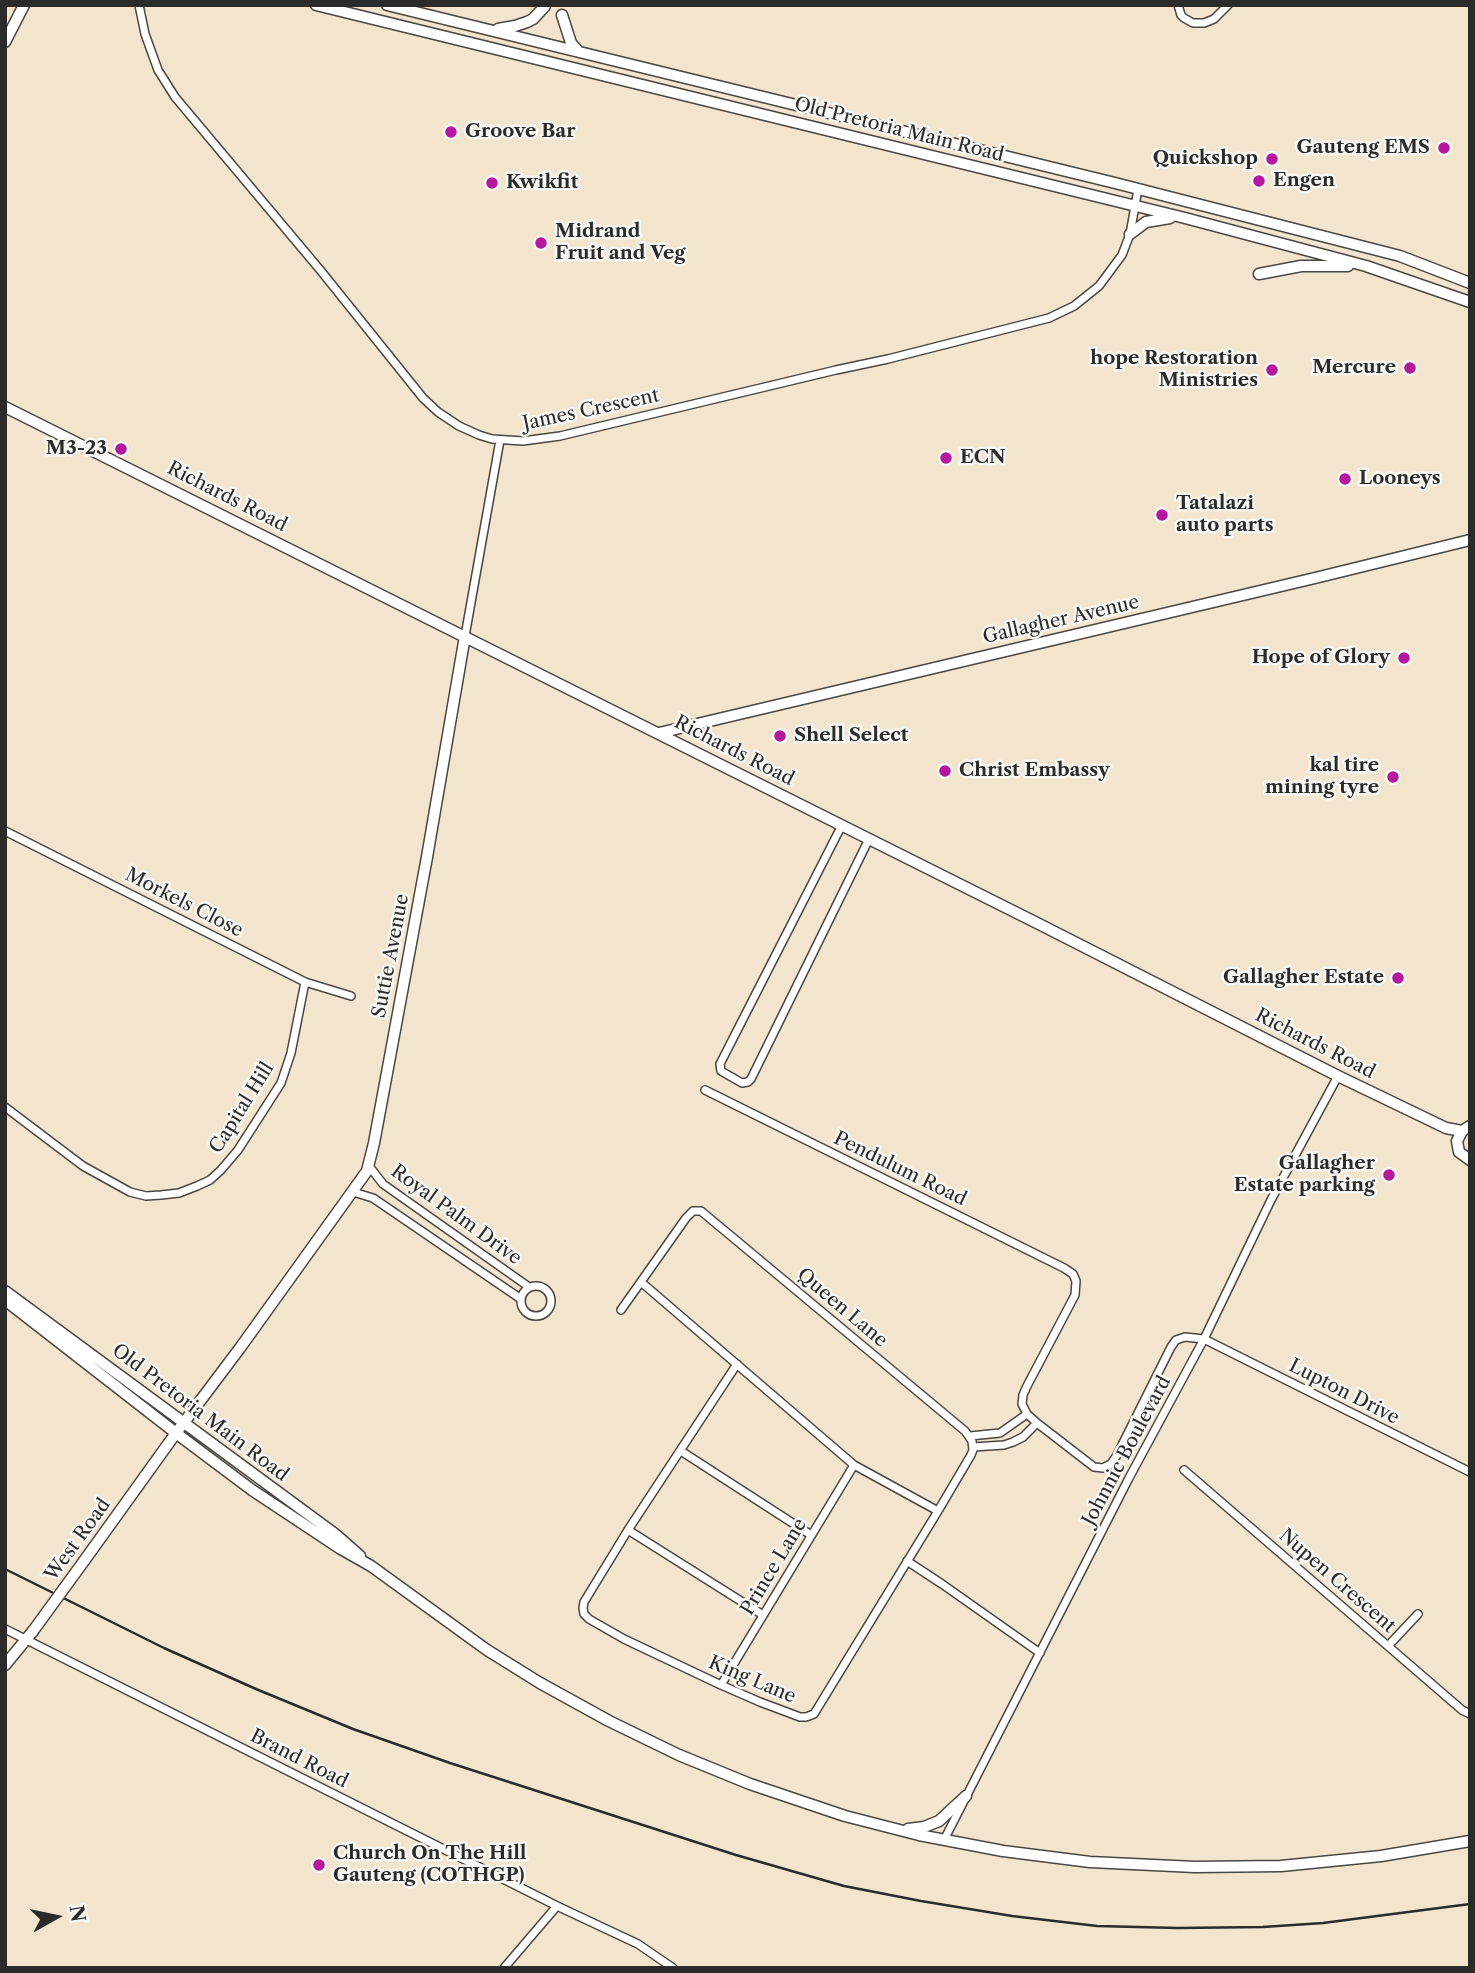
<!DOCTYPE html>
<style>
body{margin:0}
#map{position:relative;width:1475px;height:1973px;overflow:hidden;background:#f3e4ce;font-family:"Libre Caslon Text",serif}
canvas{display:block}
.frame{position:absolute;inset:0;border:7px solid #2b2b2b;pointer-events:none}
.north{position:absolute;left:21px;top:1882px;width:70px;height:70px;-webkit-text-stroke:5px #f6f6f2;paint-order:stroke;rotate:81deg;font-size:19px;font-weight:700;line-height:28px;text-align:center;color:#2b2b2b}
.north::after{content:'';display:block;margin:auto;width:24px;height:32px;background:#2b2b2b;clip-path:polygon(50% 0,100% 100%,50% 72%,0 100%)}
</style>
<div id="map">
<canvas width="1475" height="1973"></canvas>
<div class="frame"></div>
<div class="north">N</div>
</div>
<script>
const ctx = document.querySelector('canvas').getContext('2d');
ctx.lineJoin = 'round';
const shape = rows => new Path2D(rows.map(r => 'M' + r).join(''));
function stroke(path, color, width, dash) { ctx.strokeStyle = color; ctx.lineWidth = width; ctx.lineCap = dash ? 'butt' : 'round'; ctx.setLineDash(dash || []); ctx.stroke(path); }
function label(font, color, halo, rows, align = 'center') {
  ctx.font = font + ' "Libre Caslon Text",serif'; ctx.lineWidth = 5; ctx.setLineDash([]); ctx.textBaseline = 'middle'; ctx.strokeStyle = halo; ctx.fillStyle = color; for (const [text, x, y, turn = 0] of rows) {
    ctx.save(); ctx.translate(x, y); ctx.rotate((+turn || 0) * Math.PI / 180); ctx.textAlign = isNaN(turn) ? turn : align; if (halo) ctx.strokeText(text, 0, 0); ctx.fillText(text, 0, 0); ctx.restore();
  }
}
const street = shape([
 [139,5,145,34,158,70,175,97,321,271,423,398,438,412,459,426,479,435,492,439,523,441,560,436,836,370,888,359,1049,318,1074,306,1099,286,1122,255,1130,234,1138,189],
 [1178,5,1181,15,1184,18,1193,23,1204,23,1214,19,1228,5],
 [465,636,500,440],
 [842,825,720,1064,721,1071,742,1083,748,1082,751,1079,869,839],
 [5,831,305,982,351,996],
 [705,1090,1064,1268,1073,1274,1076,1281,1075,1295,1027,1386,1023,1395,1022,1404,1027,1414,1037,1423,1094,1467,1103,1468,1111,1464,1117,1455,1171,1347,1176,1340,1185,1337,1204,1339,1470,1472],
 [5,1107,83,1166,130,1192,146,1196,161,1195,179,1193,197,1186,210,1180,221,1170,238,1150,281,1083,291,1053,305,982],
 [369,1166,383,1184,529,1287],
 [353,1192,373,1198,521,1299],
 [641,1282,854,1465,938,1511],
 '521 1301a15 15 0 1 1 30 0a15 15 0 1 1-30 0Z',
 [621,1310,686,1218,693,1211,701,1211,965,1431,972,1441,973,1450,971,1455,938,1511,814,1714,806,1717,800,1717,760,1702,721,1685,624,1639,589,1619,584,1614,583,1608,584,1602,628,1530,737,1364],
 [970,1436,1000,1433,1027,1414],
 [973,1447,1004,1445,1013,1442,1023,1437,1037,1423],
 [681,1451,811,1535],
 [1184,1470,1462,1710,1470,1714],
 [628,1530,763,1615],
 [907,1561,942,1584,1040,1653],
 [5,1629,557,1906,638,1944,673,1968],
 [1388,1646,1418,1614],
 [721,1685,854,1465],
 [944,1840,1129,1478,1204,1339,1271,1200,1338,1076],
 [504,1968,557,1906]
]);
const secondary = shape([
 [316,5,1185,218,1366,266,1470,302],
 [387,5,1115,183,1400,256,1470,283],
 [562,15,571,43,578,51],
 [498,29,515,26,527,22,533,19,545,6],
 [5,42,24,5],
 [1130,234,1146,222,1170,218],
 [1259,274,1301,266,1348,266],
 [5,407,1039,924,1338,1076,1446,1128,1462,1131],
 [659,733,1315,578,1470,540],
 [1470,1126,1462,1131,1457,1141,1459,1152,1470,1160],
 [5,1291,335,1534,360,1556],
 [5,1300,176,1433,252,1490,341,1549,371,1566,487,1650,540,1683,609,1721,679,1755,750,1784,845,1816,919,1835,1003,1851,1090,1862,1195,1867,1281,1866,1381,1856,1470,1841],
 [84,1561,176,1433,240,1348,367,1171,374,1143,427,857,465,636],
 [5,1665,33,1631],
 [908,1829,924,1827,939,1821,966,1796]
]);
stroke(street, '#494743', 10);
stroke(secondary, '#494743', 13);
stroke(street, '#fff', 7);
stroke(secondary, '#fff', 10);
stroke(shape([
 [5,1569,164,1648,256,1689,353,1729,450,1763,736,1855,844,1886,921,1901,1012,1916,1097,1926,1178,1928,1263,1927,1323,1923,1470,1904]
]), '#2b2b2b', 2.5);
const secondaryBridge = shape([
 [33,1631,84,1561]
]);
stroke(secondaryBridge, '#494743', 13, []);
stroke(secondaryBridge, '#fff', 10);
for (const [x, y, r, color] of [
 [451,132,7,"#b5179e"],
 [1444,148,7,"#b5179e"],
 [1272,159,7,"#b5179e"],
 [1259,181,7,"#b5179e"],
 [492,183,7,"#b5179e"],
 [541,243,7,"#b5179e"],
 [1410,368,7,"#b5179e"],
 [1272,370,7,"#b5179e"],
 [121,449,7,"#b5179e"],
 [946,458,7,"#b5179e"],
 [1345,479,7,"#b5179e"],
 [1162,515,7,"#b5179e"],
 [1404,658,7,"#b5179e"],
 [780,736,7,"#b5179e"],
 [945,771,7,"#b5179e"],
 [1393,777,7,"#b5179e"],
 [1398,978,7,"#b5179e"],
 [1389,1175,7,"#b5179e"],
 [319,1865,7,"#b5179e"]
]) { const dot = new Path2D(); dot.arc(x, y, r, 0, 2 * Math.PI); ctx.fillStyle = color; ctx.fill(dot); stroke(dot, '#f6f6f2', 2.5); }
label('19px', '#2b2b2b', '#f6f6f2', [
 ["Old Pretoria Main Road",899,130,14],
 ["James Crescent",591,410,-12],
 ["Richards Road",227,497,27],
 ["Gallagher Avenue",1061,620,-13],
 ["Richards Road",734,751,27],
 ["Morkels Close",184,903,27],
 ["Suttie Avenue",391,956,-79],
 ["Richards Road",1315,1044,27],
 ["Capital Hill",242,1108,-58],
 ["Pendulum Road",900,1169,26],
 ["Royal Palm Drive",456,1215,36],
 ["Queen Lane",842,1308,40],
 ["Lupton Drive",1344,1392,27],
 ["Old Pretoria Main Road",200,1413,37],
 ["Johnnic Boulevard",1127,1451,-62],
 ["West Road",78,1540,-54],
 ["Prince Lane",774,1567,-59],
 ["Nupen Crescent",1337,1581,41],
 ["King Lane",752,1680,23],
 ["Brand Road",299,1759,27]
]);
label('bold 19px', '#2b2b2b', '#f6f6f2', [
 ["Groove Bar",465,132],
 ["Gauteng EMS",1430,148,"right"],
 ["Quickshop",1258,159,"right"],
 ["Engen",1273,181],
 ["Kwikfit",506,183],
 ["Midrand",555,232],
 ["Fruit and Veg",555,254],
 ["hope Restoration",1258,359,"right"],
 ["Ministries",1258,381,"right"],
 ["Mercure",1396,368,"right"],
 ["M3-23",107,449,"right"],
 ["ECN",960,458],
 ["Looneys",1359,479],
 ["Tatalazi",1176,504],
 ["auto parts",1176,526],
 ["Hope of Glory",1390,658,"right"],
 ["Shell Select",794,736],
 ["kal tire",1379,766,"right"],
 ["mining tyre",1379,788,"right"],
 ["Christ Embassy",959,771],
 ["Gallagher Estate",1384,978,"right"],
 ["Gallagher",1375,1164,"right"],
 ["Estate parking",1375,1186,"right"],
 ["Church On The Hill",333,1854],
 ["Gauteng (COTHGP)",333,1876]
], 'left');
</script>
